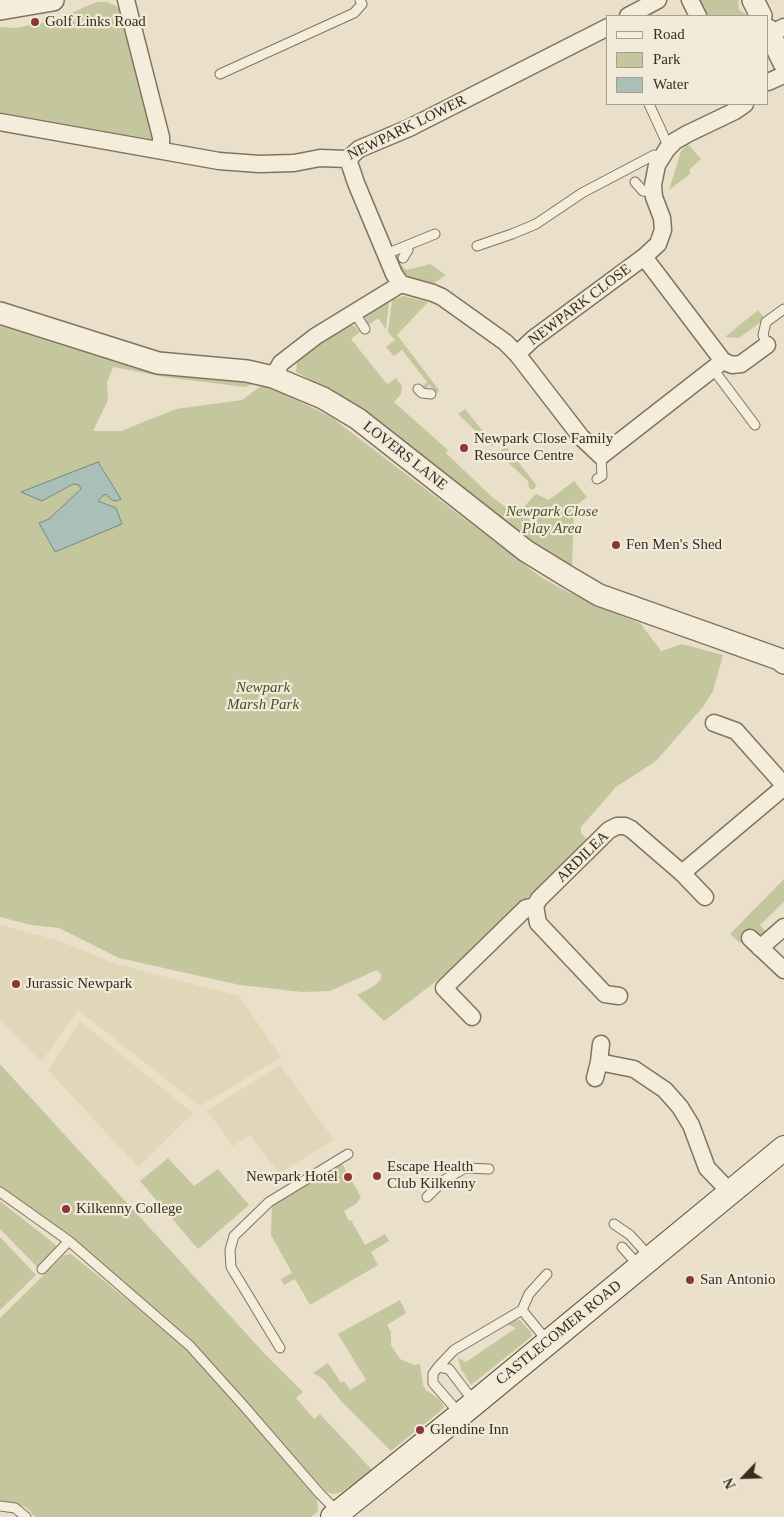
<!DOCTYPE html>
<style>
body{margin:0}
#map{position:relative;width:784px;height:1517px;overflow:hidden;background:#eadfc9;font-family:Georgia,serif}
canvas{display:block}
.legend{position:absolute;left:606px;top:15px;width:162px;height:90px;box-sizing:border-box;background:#f2ead8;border:1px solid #a79e8f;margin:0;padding:6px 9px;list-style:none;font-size:15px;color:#362b21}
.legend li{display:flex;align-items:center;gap:10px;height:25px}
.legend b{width:25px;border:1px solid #a79e8f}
.north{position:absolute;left:719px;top:1452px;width:50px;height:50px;-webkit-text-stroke:4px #f2ead8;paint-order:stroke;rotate:246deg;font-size:14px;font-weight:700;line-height:20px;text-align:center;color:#362b21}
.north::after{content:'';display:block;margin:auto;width:18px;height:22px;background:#362b21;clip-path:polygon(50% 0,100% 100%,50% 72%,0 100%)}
</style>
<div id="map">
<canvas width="784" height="1517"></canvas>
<ul class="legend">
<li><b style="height:6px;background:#f5eddc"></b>Road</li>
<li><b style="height:14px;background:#c4c79e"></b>Park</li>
<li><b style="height:14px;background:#a9bfb8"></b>Water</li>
</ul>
<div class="north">N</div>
</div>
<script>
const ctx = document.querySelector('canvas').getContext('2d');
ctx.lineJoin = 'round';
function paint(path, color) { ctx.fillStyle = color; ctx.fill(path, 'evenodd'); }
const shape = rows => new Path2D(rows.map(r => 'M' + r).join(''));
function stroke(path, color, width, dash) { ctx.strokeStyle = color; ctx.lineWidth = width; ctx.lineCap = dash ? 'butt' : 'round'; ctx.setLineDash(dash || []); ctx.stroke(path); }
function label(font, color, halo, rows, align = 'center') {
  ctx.font = font + ' Georgia,serif'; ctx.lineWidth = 4.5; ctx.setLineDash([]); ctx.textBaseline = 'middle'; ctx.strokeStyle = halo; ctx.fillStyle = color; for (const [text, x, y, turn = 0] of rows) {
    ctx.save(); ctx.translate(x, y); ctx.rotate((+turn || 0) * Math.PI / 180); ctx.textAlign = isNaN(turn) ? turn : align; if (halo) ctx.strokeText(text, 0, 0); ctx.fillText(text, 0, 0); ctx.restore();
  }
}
paint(shape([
 [0,925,60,941,116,964,239,996,281,1057,200,1106,78,1010,42,1061,0,1020],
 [80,1021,193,1113,138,1167,48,1070],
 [280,1065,334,1140,279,1173,250,1135,233,1146,207,1111]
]), '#dfd7b7');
paint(shape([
 [698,0,738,0,739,10,748,16,704,16],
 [96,2,107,2,116,6,124,13,155,140,146,141,0,117,0,27,16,28,58,19],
 [688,144,701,159,690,169,690,174,669,190,681,151],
 [396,259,406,270,430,264,446,275,433,284,407,277,400,267],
 [403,296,428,302,397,335,439,390,438,393,429,385,424,390,421,388,427,382,402,350,394,356,386,347,395,340,388,332,392,300],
 [389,302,386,329,378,318,369,325,366,321,365,315],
 [758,310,765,319,739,338,725,337],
 [0,320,261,382,244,387,165,377,113,367,107,383,108,400,93,431,121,431,176,409,242,400,264,384,331,417,542,578,568,592,641,624,661,651,682,644,723,655,713,691,703,707,656,761,616,787,581,827,581,833,587,840,460,963,384,1021,357,995,374,986,381,979,381,974,377,970,330,991,302,992,240,985,119,958,59,928,31,925,0,917],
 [350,325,355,326,360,332,351,339,387,384,396,378,402,386,401,394,394,402,448,450,446,453,492,497,507,508,519,512,536,494,549,500,574,481,587,497,574,508,572,567,545,552,511,529,341,396,296,372,297,362,300,359,319,343],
 [465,409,494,445,491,446,458,414],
 [506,446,537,486,532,490,529,488,528,481,498,453],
 [784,879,784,902,760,925,767,933,759,941,751,933,740,943,730,934],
 [0,1064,265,1354,303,1392,296,1398,314,1419,320,1414,372,1470,342,1492,332,1494,323,1490,192,1343,0,1188],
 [168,1158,194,1186,218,1169,249,1205,198,1249,140,1181],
 [341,1162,361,1197,356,1204,344,1211,349,1221,351,1220,365,1245,385,1234,389,1241,371,1252,378,1265,310,1305,295,1279,284,1285,281,1279,292,1273,271,1235,272,1204],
 [0,1201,57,1246,37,1267,0,1229],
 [0,1237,36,1275,0,1310],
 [71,1254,187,1348,316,1497,318,1507,317,1512,311,1517,35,1517,27,1508,15,1503,0,1501,0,1318,64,1255],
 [400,1300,406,1313,387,1325,391,1332,391,1345,400,1359,414,1365,420,1364,423,1385,426,1390,439,1399,444,1406,443,1409,391,1451,341,1401,323,1379,313,1373,328,1363,341,1383,344,1381,350,1390,366,1380,338,1334],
 [512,1319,520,1320,530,1331,532,1335,531,1337,471,1385,461,1369,458,1358,466,1362,516,1328,507,1324]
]), '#c4c79e');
const water = shape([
 [98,462,121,499,116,501,112,500,105,494,98,501,116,508,122,524,55,552,39,523,49,519,81,489,79,485,73,484,42,501,21,492,98,462]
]);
paint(water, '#a9bfb8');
stroke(water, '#718c84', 1);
const service = shape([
 [220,74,354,13,362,4,360,0],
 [649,104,666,141,670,146],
 [635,182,643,191,653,192],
 [477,246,512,234,536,224,582,193,654,155,661,158],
 [386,254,435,234],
 [403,258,408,250,406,246],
 [354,312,365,329],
 [767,345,763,335,766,322,784,309],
 [713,369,755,425],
 [418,389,422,393,431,394],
 [597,479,602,476,601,456],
 [0,1192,69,1241,190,1346,243,1405,320,1494,338,1512],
 [427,1197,444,1180,465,1168,489,1169],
 [614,1224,630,1235,650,1257],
 [622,1247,639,1266],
 [42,1269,69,1241],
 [522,1310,548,1342],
 [280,1348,231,1267,230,1250,234,1236,269,1202,348,1154],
 [438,1367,454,1350,522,1310,529,1294,547,1274],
 [460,1414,433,1383,433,1374,438,1367,449,1369,474,1402],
 [0,1506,15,1508,26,1517]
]);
const minor = shape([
 [126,0,161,137,161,150],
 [690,0,698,16],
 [628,16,658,0],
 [770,34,784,27],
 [768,82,784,75],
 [0,122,219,161,259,164,294,163,320,158,348,159,359,149,409,128,608,27],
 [348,159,356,183,394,274,401,284],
 [517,354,533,339,644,257,658,244,663,230,662,218,654,197,653,185,657,165,667,149,675,141,687,134,735,111,745,104],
 [723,361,732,365,741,364,767,345],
 [273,377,281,363,316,336,401,284,433,293,442,297,505,342,517,354,581,437,601,456,723,361,644,257],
 [714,723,736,731,784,785],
 [682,873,784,787],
 [750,938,784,970],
 [760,948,784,927],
 [619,996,605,994,538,923,535,906,539,899,609,830,617,826,625,826,631,829,682,873,705,897],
 [472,1017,444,988,526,908,535,906],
 [599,1062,601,1044],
 [595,1078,599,1062,634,1069,665,1090,680,1107,691,1125,707,1168,730,1192]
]);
const tertiary = shape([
 [753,0,761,16],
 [0,9,53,0],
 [768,30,784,63],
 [0,313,158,363,247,371,273,377,323,398,358,419,526,551,570,578,599,595,779,659,784,663]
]);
const secondary = shape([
 [333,1517,460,1415,784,1148]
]);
stroke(service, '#847260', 11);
stroke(minor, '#847260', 19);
stroke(tertiary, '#847260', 24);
stroke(secondary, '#665343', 26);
stroke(service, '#f5eddc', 9);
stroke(minor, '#f5eddc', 16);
stroke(tertiary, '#f5eddc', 21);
stroke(secondary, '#f5eddc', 24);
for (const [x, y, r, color] of [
 [35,22,5,"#8d363a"],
 [464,448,5,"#8d363a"],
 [616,545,5,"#8d363a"],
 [16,984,5,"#8d363a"],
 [377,1176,5,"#8d363a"],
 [348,1177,5,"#8d363a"],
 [66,1209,5,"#8d363a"],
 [690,1280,5,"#8d363a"],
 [420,1430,5,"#8d363a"]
]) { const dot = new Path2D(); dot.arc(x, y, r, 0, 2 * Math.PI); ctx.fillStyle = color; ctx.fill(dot); stroke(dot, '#f2ead8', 2); }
label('15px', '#362b21', '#f2ead8', [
 ["Golf Links Road",45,22],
 ["Newpark Close Family",474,439],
 ["Resource Centre",474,456],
 ["Fen Men's Shed",626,545],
 ["Jurassic Newpark",26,984],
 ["Escape Health",387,1167],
 ["Club Kilkenny",387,1184],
 ["Newpark Hotel",338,1177,"right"],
 ["Kilkenny College",76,1209],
 ["San Antonio",700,1280],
 ["Glendine Inn",430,1430]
], 'left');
label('15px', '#362b21', '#f2ead8', [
 ["NEWPARK LOWER",407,128,-26],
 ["NEWPARK CLOSE",580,305,-37],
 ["LOVERS LANE",405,456,38],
 ["ARDILEA",583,857,-44],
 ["CASTLECOMER ROAD",559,1333,-39]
]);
label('italic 15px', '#48512a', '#f2ead8', [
 ["Newpark Close",552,512],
 ["Play Area",552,529],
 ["Newpark",263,688],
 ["Marsh Park",263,705]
]);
</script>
